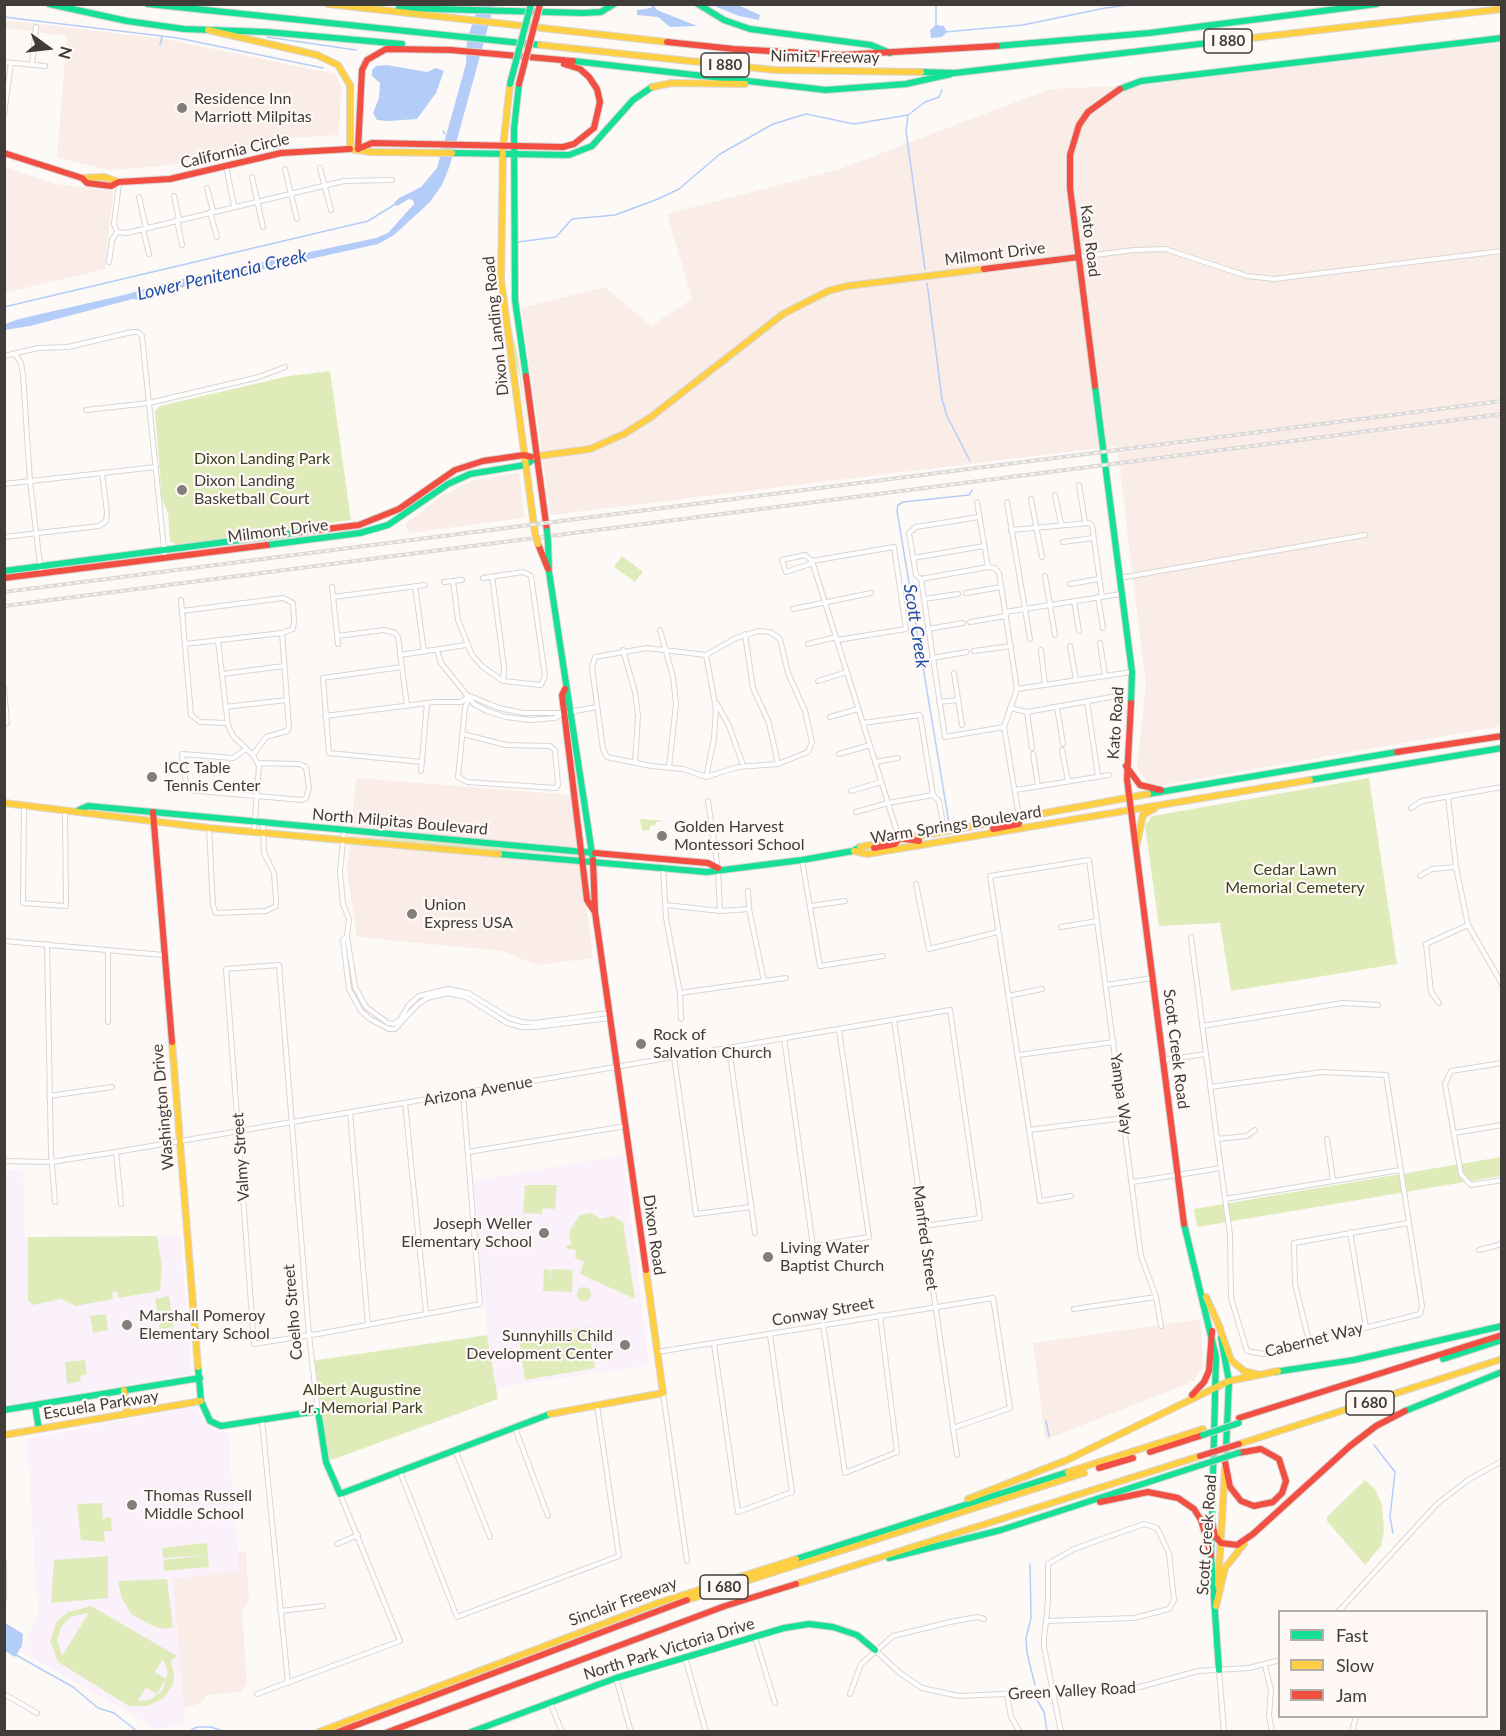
<!DOCTYPE html>
<style>
body{margin:0}
#map{position:relative;width:1506px;height:1736px;overflow:hidden;background:#fdf9f7;font-family:Lato,sans-serif}
canvas{display:block}
.frame{position:absolute;inset:0;border:6px solid #403c3a;pointer-events:none}
.legend{position:absolute;left:1278px;top:1610px;width:210px;height:108px;box-sizing:border-box;background:#fff8f5;border:2px solid #b3adaa;margin:0;padding:8px 10px;list-style:none;font-size:18px;color:#403c3a}
.legend li{display:flex;align-items:center;gap:12px;height:30px}
.legend b{width:30px;border:2px solid #b3adaa}
.north{position:absolute;left:18px;top:18px;width:60px;height:60px;-webkit-text-stroke:4px #fff8f5;paint-order:stroke;rotate:105deg;font-size:16px;font-weight:700;line-height:24px;text-align:center;color:#403c3a}
.north::after{content:'';display:block;margin:auto;width:21px;height:27px;background:#403c3a;clip-path:polygon(50% 0,100% 100%,50% 72%,0 100%)}
</style>
<div id="map">
<canvas width="1506" height="1736"></canvas>
<div class="frame"></div>
<ul class="legend">
<li><b style="height:8px;background:#16e098"></b>Fast</li>
<li><b style="height:8px;background:#ffcf43"></b>Slow</li>
<li><b style="height:8px;background:#f24e42"></b>Jam</li>
</ul>
<div class="north">N</div>
</div>
<script>
const ctx = document.querySelector('canvas').getContext('2d');
ctx.lineJoin = 'round';
function paint(path, color) { ctx.fillStyle = color; ctx.fill(path, 'evenodd'); }
const shape = rows => new Path2D(rows.map(r => 'M' + r).join(''));
function stroke(path, color, width, dash) { ctx.strokeStyle = color; ctx.lineWidth = width; ctx.lineCap = dash ? 'butt' : 'round'; ctx.setLineDash(dash || []); ctx.stroke(path); }
function label(font, color, halo, rows, align = 'center') {
  ctx.font = font + ' Lato,sans-serif'; ctx.lineWidth = 4.5; ctx.setLineDash([]); ctx.textBaseline = 'middle'; ctx.strokeStyle = halo; ctx.fillStyle = color; for (const [text, x, y, turn = 0] of rows) {
    ctx.save(); ctx.translate(x, y); ctx.rotate((+turn || 0) * Math.PI / 180); ctx.textAlign = isNaN(turn) ? turn : align; if (halo) ctx.strokeText(text, 0, 0); ctx.fillText(text, 0, 0); ctx.restore();
  }
}
paint(shape([
 [5,20,165,39,335,74,341,87,339,135,290,138,177,164,141,168,108,170,57,157,67,36,5,28],
 [1501,43,1501,726,1163,785,1148,783,1137,768,1146,685,1117,446,551,515,521,308,605,287,651,326,692,299,667,214,840,169,1050,89,1144,85],
 [4,167,55,184,113,191,105,269,5,293],
 [519,473,525,518,409,533,405,524,441,496,474,480],
 [356,778,572,795,593,958,537,965,502,951,357,937,347,872],
 [1201,1319,1203,1367,1194,1381,1045,1440,1033,1343],
 [246,1552,249,1602,242,1610,247,1684,241,1692,206,1695,205,1699,198,1704,184,1708,171,1578,232,1553]
]), '#faede8');
paint(shape([
 [623,1155,649,1365,496,1388,487,1335,473,1181],
 [4,1170,23,1170,25,1237,181,1236,191,1374,5,1406],
 [192,1407,209,1428,228,1433,239,1571,173,1579,185,1723,157,1729,21,1651,38,1615,27,1439]
]), '#faf1fb');
paint(shape([
 [507,309,518,356,530,448,519,373,515,363],
 [330,371,351,520,177,545,170,541,168,513,162,499,155,411,160,406,289,376],
 [622,556,643,572,635,582,614,567],
 [1369,778,1397,964,1231,991,1220,923,1159,926,1145,826,1152,816],
 [640,819,643,819,665,821,656,822,656,825,650,826,650,830,642,831],
 [353,838,407,839,576,854,480,849],
 [1501,1157,1501,1176,1197,1227,1194,1209],
 [525,1185,557,1185,555,1209,543,1208,542,1214,523,1213],
 [592,1213,601,1219,613,1216,623,1222,635,1299,580,1274,584,1262,575,1258,576,1250,567,1249,566,1246,572,1244,569,1236,570,1230,580,1215],
 [157,1236,162,1267,160,1291,118,1298,117,1292,112,1293,113,1299,76,1306,61,1299,33,1305,28,1300,28,1237],
 [544,1269,550,1270,550,1282,551,1269,573,1270,572,1292,543,1291],
 '577 1294a7 7 0 1 1 14 0a7 7 0 1 1-14 0Z',
 [169,1296,174,1327,160,1329,155,1299],
 [106,1314,108,1330,93,1333,90,1316],
 [588,1327,595,1368,525,1380,519,1339],
 [487,1335,498,1399,326,1462,311,1361],
 [85,1360,87,1374,80,1376,81,1381,67,1384,65,1362],
 [1365,1480,1375,1489,1382,1505,1384,1531,1381,1546,1365,1565,1327,1521,1327,1517],
 [102,1503,103,1522,104,1518,111,1517,112,1531,104,1531,105,1542,81,1540,77,1504],
 [207,1543,208,1555,163,1558,162,1548],
 [208,1555,209,1567,164,1571,163,1560],
 [108,1556,108,1598,51,1603,54,1560],
 [167,1579,173,1627,165,1629,153,1626,131,1614,121,1596,118,1581],
 [91,1606,177,1656,171,1661,174,1674,173,1684,164,1698,148,1706,129,1706,58,1662,50,1641,57,1621,68,1612],
 [88,1613,88,1614,62,1656,57,1640,61,1627,70,1617],
 [163,1659,168,1673,162,1691,150,1700,138,1701,146,1687,157,1694,166,1679,155,1672]
]), '#dfecba');
paint(shape([
 [479,5,494,5,450,165,442,185,430,202,394,235,378,244,151,294,143,301,133,299,30,326,5,330,5,324,19,319,128,294,163,283,376,238,388,233,414,204,413,200,409,199,397,206,394,203,399,198,421,187,437,168,466,64,467,39],
 [653,5,657,10,697,26,670,27,658,17,637,15,637,10,651,8],
 [712,5,738,5,760,15,759,20,739,16],
 [936,25,944,26,947,32,942,37,931,38,930,30],
 [387,65,427,72,436,68,444,71,436,93,417,119,388,121,377,120,373,113,379,98,380,83,372,76,372,70,376,66],
 [4,1622,23,1634,22,1646,15,1657,5,1651]
]), '#b4cdf8');
stroke(shape([
 [4,17,178,38,323,68],
 [936,27,936,4],
 [945,32,1023,25,1105,8,1138,4],
 [267,37,356,50],
 [160,45,162,37],
 [443,131,445,134],
 [518,242,556,237,572,219,615,215,658,199,679,189,720,154,773,124,806,114,854,124,908,115],
 [925,269,906,131,908,115,925,102,939,97,942,90],
 [927,283,942,399,947,416,970,461],
 [4,307,368,221,397,203],
 [949,823,897,511,898,505,903,502,969,495,972,490],
 [1046,1421,1049,1436],
 [1374,1445,1395,1472,1390,1517,1393,1533],
 [1030,1564,1031,1618,1026,1638,1027,1653,1035,1685],
 [16,1655,73,1687,98,1708,114,1713,138,1732],
 [1037,1700,1044,1712,1047,1732],
 [188,1732,197,1727,211,1727,226,1732]
]), '#b4cdf8', 1.5);
const street = shape([
 [4,62,45,66],
 [32,65,36,27],
 [4,114,11,63],
 [226,166,234,206],
 [320,168,331,210],
 [285,169,297,219],
 [252,177,263,227],
 [207,188,213,211],
 [174,196,179,220],
 [139,197,146,228],
 [210,212,217,237],
 [177,220,182,245],
 [143,229,149,254],
 [117,232,127,233,344,181,392,180],
 [1079,257,1134,250,1165,249,1247,276,1274,279,1502,251],
 [109,262,112,240,117,232,114,224,119,183],
 [15,354,21,363,23,375,30,481,41,573],
 [4,356,38,348,68,347,132,332,138,332,142,336,165,558],
 [86,410,149,403,259,377,285,367],
 [4,484,156,467],
 [1079,485,1085,522],
 [1055,495,1061,524],
 [1031,499,1042,557],
 [977,502,988,567],
 [1007,502,1030,639],
 [979,517,916,527,909,533,916,575,921,579,945,737,1004,727],
 [1011,530,1089,523,1092,525,1102,597],
 [4,537,99,526,106,521,107,512,102,473],
 [1063,542,1093,538],
 [805,555,812,561,810,564,786,572,782,560,805,555],
 [913,558,984,546],
 [812,561,899,838],
 [812,561,894,547,906,629,837,640],
 [492,576,504,667,503,681],
 [1045,576,1055,635],
 [1120,578,1365,535],
 [921,579,988,567,995,568,999,573,1017,689,1004,727,1019,817],
 [453,581,458,620,472,655,483,667,503,681,541,685,545,676,531,576,523,572,483,578],
 [444,582,462,580],
 [1070,584,1099,579],
 [415,586,424,652],
 [332,587,338,644],
 [966,593,1001,587],
 [333,597,425,585],
 [1098,597,1103,628],
 [924,599,958,594],
 [181,600,191,715,200,722,227,723],
 [1074,601,1079,631],
 [793,609,871,593],
 [182,611,283,598,293,603,294,621,293,629,282,633,185,644],
 [1005,612,1121,594],
 [970,622,1006,616],
 [928,629,963,623],
 [660,630,673,677,676,704,669,767],
 [759,631,770,632,780,639,788,673,805,711,812,742,808,752,778,764,738,767,706,777,683,769,651,766,607,757,603,749,592,668,595,657,647,648,706,655,736,638,759,631],
 [745,634,753,688,769,723,778,764],
 [337,636,384,630,395,633,398,637,407,706],
 [218,641,228,725,233,736,253,755,259,766,254,832],
 [1100,643,1105,676],
 [808,644,836,637],
 [1070,646,1076,680],
 [437,650,441,663,474,704,487,711,506,717,530,720,555,718,564,713],
 [623,650,635,692,638,716,635,763],
 [1041,650,1045,685],
 [974,651,1011,646],
 [400,655,466,645],
 [932,658,967,652],
 [402,667,323,678,329,753,422,762],
 [954,673,962,725],
 [222,674,284,666],
 [818,681,847,672],
 [4,688,7,723,4,723],
 [1017,689,1132,672],
 [470,696,499,708,523,713,564,713,597,707],
 [1087,701,1098,776],
 [939,702,958,700],
 [717,704,729,726,743,765],
 [225,707,287,700],
 [1057,707,1063,744],
 [1010,708,1027,712,1117,696],
 [1027,712,1032,748],
 [325,716,435,702,461,702,468,697],
 [830,717,858,709],
 [863,723,920,715,933,795,939,801,944,830],
 [463,734,506,745,550,746,555,750,558,785,556,788,467,782,458,777,465,708,469,696],
 [246,749,233,758,182,754,187,790,302,800,306,798,309,788,306,767,299,764,258,763],
 [1062,750,1068,781],
 [839,754,870,745],
 [1033,754,1038,786],
 [253,755,266,737,287,731,289,727,282,633],
 [875,762,898,758],
 [421,771,427,703],
 [706,777,714,739,716,709,706,655],
 [1015,790,1109,775],
 [851,791,881,782],
 [1448,797,1456,867,1468,925,1502,984],
 [708,801,718,869,720,911],
 [24,805,23,903,66,906,65,811],
 [1411,808,1422,801,1502,787],
 [856,812,888,803,933,795],
 [209,828,213,906,216,913,266,911,276,906,276,899,274,873,264,853,263,823],
 [344,830,340,872,343,904,349,919,347,936,343,940,349,989,361,1011,370,1019,389,1029,395,1029,417,1005,427,998,448,993,466,997,507,1023,521,1027,535,1027,610,1018],
 [802,860,820,966,883,956],
 [663,868,666,918,680,993,681,1019],
 [1420,876,1432,869,1456,867],
 [916,884,929,949,998,932],
 [748,891,749,909,764,981],
 [666,905,720,911,749,909],
 [810,906,845,901],
 [1061,927,1097,921],
 [347,936,355,987,366,1007,388,1023,393,1024,400,1020,408,1006,419,996,448,989,468,993,509,1018,522,1022,535,1023,609,1013],
 [1191,937,1206,1054,1217,1139,1225,1199,1230,1235,1231,1298,1247,1351,1263,1354,1420,1314,1422,1306,1386,1075,1322,1072,1210,1087],
 [4,941,163,955],
 [47,944,51,1153,55,1202],
 [108,950,108,1022],
 [1106,985,1152,978],
 [680,993,786,978],
 [1008,996,1042,989],
 [1439,1003,1431,992,1426,944,1468,925],
 [894,1020,957,1455],
 [1202,1026,1343,1003,1378,1005],
 [784,1038,813,1246,869,1237,839,1030],
 [729,1048,755,1233],
 [1018,1055,1114,1042],
 [674,1057,696,1214,751,1207],
 [1164,1060,1206,1054],
 [1502,1063,1451,1071,1445,1084,1461,1174,1471,1185,1502,1180],
 [49,1096,112,1087],
 [405,1103,426,1313],
 [350,1112,368,1325],
 [1029,1130,1124,1118],
 [1454,1133,1502,1125],
 [1217,1139,1247,1136,1255,1130],
 [1327,1139,1333,1180],
 [116,1152,121,1204],
 [468,1152,626,1126],
 [4,1161,51,1162,116,1152,950,1010,980,1218,924,1226],
 [1133,1182,1221,1168],
 [1071,1196,1040,1201,990,876,1089,860,1141,1256,1156,1297,1161,1326],
 [1225,1199,1400,1170],
 [1350,1232,1366,1327],
 [1479,1250,1502,1244],
 [1074,1309,1156,1297],
 [823,1324,845,1473,897,1452,880,1315],
 [1309,1341,1295,1284,1294,1243,1408,1223],
 [714,1344,738,1512,792,1492,770,1335],
 [657,1352,993,1298,1010,1408,953,1428],
 [663,1393,687,1561],
 [318,1411,309,1335,279,965,226,969,254,1344,304,1336,309,1335,318,1334,480,1304,463,1094],
 [262,1421,288,1683],
 [515,1428,548,1516],
 [456,1452,490,1537],
 [400,1472,457,1617,619,1556,597,1405],
 [337,1544,358,1535],
 [4,1562,4,1599],
 [280,1611,323,1606],
 [1338,1612,1437,1504,1468,1480,1502,1461],
 [1046,1621,1134,1618,1169,1609,1174,1600,1169,1553,1157,1528,1144,1524,1074,1549,1048,1564,1048,1601,1046,1621,1044,1638,1044,1647,1061,1732],
 [755,1637,775,1703],
 [875,1650,900,1673,922,1688,959,1696,1136,1688,1198,1671,1249,1668,1280,1660],
 [685,1657,706,1732],
 [1265,1666,1271,1690,1269,1715,1272,1732],
 [1219,1670,1224,1732],
 [616,1678,631,1732],
 [4,1694,37,1713],
 [257,1694,400,1641,340,1494],
 [850,1694,861,1664,893,1636,950,1622,977,1617,984,1619],
 [1007,1695,1011,1717,1020,1732],
 [550,1702,562,1732],
 [1352,1732,1356,1716]
]);
const fast = shape([
 [49,4,127,21,184,29,267,32,402,44],
 [148,4,540,45],
 [698,4,724,20,750,29,871,45,890,53],
 [399,8,583,13,601,12,614,4],
 [997,46,1149,33,1377,4],
 [573,61,826,90,906,84,951,74],
 [921,72,955,73,1208,43],
 [519,84,514,129,515,300,526,376],
 [1120,89,1141,81,1502,38],
 [452,153,569,155,592,146,633,100,652,87],
 [1095,386,1132,672,1131,703],
 [548,542,549,572,593,860],
 [267,545,360,533,388,525,448,484,470,474,525,465,536,458],
 [4,571,301,532],
 [1310,780,1502,748],
 [1148,794,1397,752],
 [79,810,88,806,595,853],
 [499,854,707,872,802,860,853,851,860,847],
 [1184,1224,1216,1357,1211,1555,1219,1670],
 [1221,1338,1229,1381,1226,1450],
 [1443,1359,1502,1340],
 [198,1367,201,1401,210,1421,221,1426,318,1411,326,1462,340,1494,550,1414],
 [1274,1372,1354,1360,1502,1326],
 [35,1406,39,1429],
 [4,1410,200,1378],
 [1405,1411,1502,1372],
 [889,1558,1001,1530,1201,1465],
 [796,1559,1068,1472],
 [471,1732,616,1678,784,1628,809,1624,833,1627,857,1635,875,1650]
]);
const slow = shape([
 [328,4,667,42],
 [208,30,317,55,338,65,350,85,350,149,371,152,452,153],
 [1208,43,1502,9],
 [540,45,774,70,921,72],
 [510,84,503,147,501,280,535,533],
 [652,87,672,83,745,84],
 [82,178,104,177,119,182],
 [531,457,590,449,624,434,651,417,783,314,828,291,847,286,984,269],
 [4,803,209,828,499,854],
 [860,847,1148,794],
 [1136,848,1143,815,1155,808],
 [854,851,867,854,1310,780],
 [172,1042,198,1367],
 [1206,1297,1220,1328],
 [1219,1326,1231,1360,1244,1371,1256,1374],
 [124,1390,127,1414],
 [550,1414,663,1393,646,1270],
 [4,1435,201,1401],
 [1239,1444,1502,1359],
 [1068,1472,1203,1429],
 [968,1499,1067,1460,1229,1381,1278,1371],
 [796,1584,1200,1456],
 [1218,1585,1225,1469],
 [687,1600,1084,1473],
 [1216,1606,1225,1568,1244,1544],
 [319,1732,658,1603,796,1559]
]);
const jam = shape([
 [667,42,734,49,841,55,997,46],
 [358,149,362,70,367,60,386,49,451,50,573,61],
 [358,149,372,143,563,147,574,144,594,128,600,102,597,89,589,77,580,69,564,64],
 [4,153,82,178,87,183,111,186,119,182,170,179,281,153,350,149],
 [984,269,1079,257],
 [526,376,547,531],
 [1095,386,1070,188,1070,155,1079,125,1088,112,1120,89],
 [301,532,359,525,399,509,455,470,483,461,524,455,531,457],
 [538,544,548,569],
 [4,578,267,545],
 [565,689,562,695,587,900,595,912],
 [1131,703,1127,779,1184,1224],
 [1397,752,1502,736],
 [1126,766,1140,785,1161,790],
 [153,812,172,1042],
 [993,829,1019,824,1019,817],
 [874,848,895,844,899,838,919,841],
 [595,853,708,863,718,868],
 [593,860,595,912,646,1270],
 [1192,1395,1204,1382,1209,1371,1212,1331],
 [1239,1418,1502,1335],
 [1150,1452,1203,1435],
 [1225,1462,1230,1487,1241,1501,1254,1506,1273,1502,1282,1493,1286,1481,1279,1459,1261,1449,1238,1453],
 [1099,1468,1133,1458],
 [1100,1502,1148,1492,1178,1498,1194,1509,1201,1520,1211,1555],
 [1212,1522,1215,1536,1221,1543,1237,1545,1253,1534,1350,1446,1376,1426,1405,1411],
 [338,1732,687,1600],
 [388,1732,725,1606,796,1584]
]);
stroke(street, '#d9d5d3', 6);
stroke(fast, '#d9d5d3', 8);
stroke(slow, '#d9d5d3', 8);
stroke(jam, '#d9d5d3', 8);
stroke(street, '#fffefe', 4);
stroke(fast, '#16e098', 6);
stroke(slow, '#ffcf43', 6);
stroke(jam, '#f24e42', 6);
const rail = shape([
 [4,592,1502,401],
 [4,606,1502,414]
]);
stroke(rail, '#dbdad9', 4);
stroke(rail, '#fff8f5', 1.5, [4.5]);
const fastBridge = shape([
 [510,84,531,4],
 [547,531,548,542],
 [1203,1435,1239,1423],
 [1201,1465,1238,1453]
]);
const slowBridge = shape([
 [535,533,538,544]
]);
const jamBridge = shape([
 [519,84,540,4],
 [1200,1456,1239,1444]
]);
stroke(fastBridge, '#d9d5d3', 8, []);
stroke(slowBridge, '#d9d5d3', 8, []);
stroke(jamBridge, '#d9d5d3', 8, []);
stroke(fastBridge, '#16e098', 6);
stroke(slowBridge, '#ffcf43', 6);
stroke(jamBridge, '#f24e42', 6);
for (const [x, y, r, color] of [
 [182,108,6,"#827e7c"],
 [182,490,6,"#827e7c"],
 [152,777,6,"#827e7c"],
 [662,836,6,"#827e7c"],
 [412,914,6,"#827e7c"],
 [641,1044,6,"#827e7c"],
 [544,1233,6,"#827e7c"],
 [768,1257,6,"#827e7c"],
 [127,1325,6,"#827e7c"],
 [625,1345,6,"#827e7c"],
 [132,1505,6,"#827e7c"]
]) { const dot = new Path2D(); dot.arc(x, y, r, 0, 2 * Math.PI); ctx.fillStyle = color; ctx.fill(dot); stroke(dot, '#fff8f5', 2); }
for (const [x, y, w] of [
 [1228,41,48],
 [725,65,48],
 [1370,1403,48],
 [724,1587,48]
]) { const box = new Path2D(); box.roundRect(x - w / 2, y - 12, w, 24, 4.5); ctx.fillStyle = '#fff8f5'; ctx.fill(box); stroke(box, '#403c3a', 1.5); }
label('bold 15px', '#403c3a', null, [
 ["I 880",1228,41],
 ["I 880",725,65],
 ["I 680",1370,1403],
 ["I 680",724,1587]
]);
label('16px', '#403c3a', '#fff8f5', [
 ["Nimitz Freeway",825,57,1],
 ["California Circle",235,151,-13],
 ["Kato Road",1090,241,83],
 ["Milmont Drive",995,254,-7],
 ["Dixon Landing Road",496,326,-96],
 ["Milmont Drive",278,531,-7],
 ["Kato Road",1116,723,-86],
 ["North Milpitas Boulevard",400,822,5],
 ["Warm Springs Boulevard",956,825,-9],
 ["Scott Creek Road",1176,1049,83],
 ["Arizona Avenue",478,1091,-10],
 ["Yampa Way",1121,1094,82],
 ["Washington Drive",163,1107,-95],
 ["Valmy Street",241,1157,-94],
 ["Dixon Road",654,1235,82],
 ["Manfred Street",925,1238,82],
 ["Coelho Street",293,1312,-95],
 ["Conway Street",823,1312,-10],
 ["Cabernet Way",1314,1340,-14],
 ["Escuela Parkway",101,1405,-9],
 ["Scott Creek Road",1207,1535,-86],
 ["Sinclair Freeway",623,1602,-20],
 ["North Park Victoria Drive",669,1649,-17],
 ["Green Valley Road",1072,1691,-3]
]);
label('16px', '#403c3a', '#fff8f5', [
 ["Residence Inn",194,99],
 ["Marriott Milpitas",194,117],
 ["Dixon Landing",194,481],
 ["Basketball Court",194,499],
 ["ICC Table",164,768],
 ["Tennis Center",164,786],
 ["Golden Harvest",674,827],
 ["Montessori School",674,845],
 ["Union",424,905],
 ["Express USA",424,923],
 ["Rock of",653,1035],
 ["Salvation Church",653,1053],
 ["Joseph Weller",532,1224,"right"],
 ["Elementary School",532,1242,"right"],
 ["Living Water",780,1248],
 ["Baptist Church",780,1266],
 ["Marshall Pomeroy",139,1316],
 ["Elementary School",139,1334],
 ["Sunnyhills Child",613,1336,"right"],
 ["Development Center",613,1354,"right"],
 ["Thomas Russell",144,1496],
 ["Middle School",144,1514]
], 'left');
label('16px', '#38431d', '#fff8f5', [
 ["Dixon Landing Park",262,459],
 ["Cedar Lawn",1295,870],
 ["Memorial Cemetery",1295,888],
 ["Albert Augustine",362,1390],
 ["Jr. Memorial Park",362,1408]
]);
label('italic 18px', '#1e50a9', '#fff8f5', [
 ["Lower Penitencia Creek",222,275,-13],
 ["Scott Creek",916,626,81]
]);
</script>
